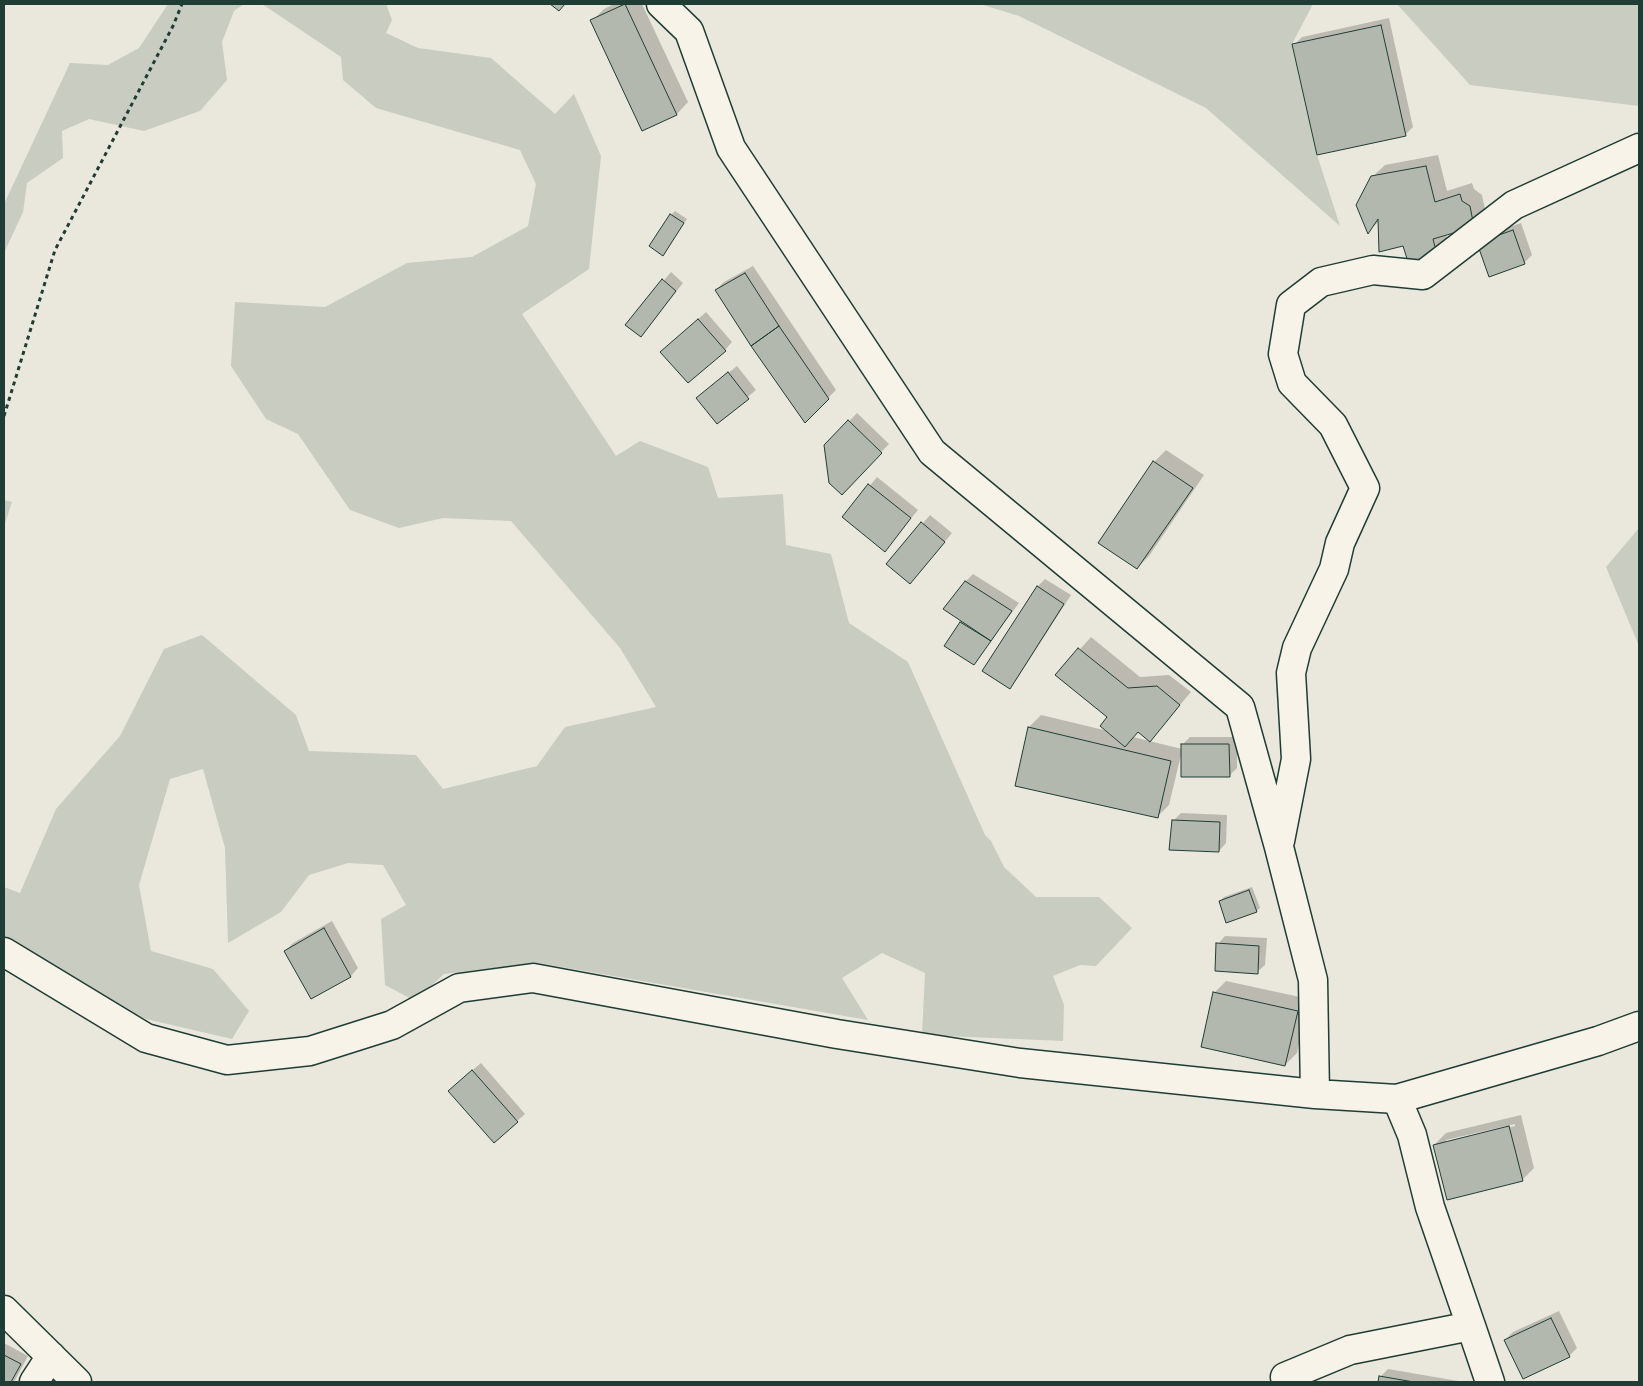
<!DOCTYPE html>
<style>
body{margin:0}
#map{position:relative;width:1643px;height:1386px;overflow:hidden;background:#eae8dd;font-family:"Patrick Hand",sans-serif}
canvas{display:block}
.frame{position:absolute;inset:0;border:5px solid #1f3d34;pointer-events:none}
</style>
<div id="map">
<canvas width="1643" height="1386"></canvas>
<div class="frame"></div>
</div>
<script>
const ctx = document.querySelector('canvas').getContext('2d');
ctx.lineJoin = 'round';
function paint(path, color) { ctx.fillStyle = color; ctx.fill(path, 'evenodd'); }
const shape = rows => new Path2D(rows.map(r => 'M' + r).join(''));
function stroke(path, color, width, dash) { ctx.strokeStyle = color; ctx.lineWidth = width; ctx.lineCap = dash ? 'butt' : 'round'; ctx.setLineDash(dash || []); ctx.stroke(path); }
paint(shape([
 [168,4,244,4,234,11,222,42,227,80,200,111,144,131,89,119,62,131,63,158,27,183,23,212,4,253,4,204,70,63,108,65,139,48],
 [262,4,386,4,392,20,386,33,418,48,491,58,555,114,574,94,601,156,589,269,522,314,616,456,640,441,708,467,718,498,783,494,786,545,831,554,849,623,908,662,985,835,991,841,1004,867,1036,897,1099,897,1132,928,1096,966,1080,965,1053,976,1064,1005,1063,1041,922,1035,925,973,882,953,842,978,868,1020,538,963,444,974,415,1001,385,985,381,919,406,905,383,865,348,863,309,875,281,912,228,943,225,848,203,769,170,779,139,885,151,951,213,969,249,1011,232,1039,146,1019,4,959,4,887,20,893,56,809,120,736,164,649,202,635,296,715,309,751,416,755,443,789,537,766,565,727,656,707,620,648,511,521,443,518,399,528,350,510,298,434,266,419,231,366,235,302,325,307,407,263,472,257,528,226,536,184,520,150,376,108,343,80,341,57],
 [980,4,1313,4,1292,44,1317,155,1340,226,1206,108,1019,16],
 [1397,4,1639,4,1639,106,1470,85],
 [4,500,12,502,4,526],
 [1639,528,1639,646,1606,567]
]), '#c8ccc1');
paint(shape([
 [614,4,642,4,688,102,677,114,643,129,592,21,604,9],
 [1389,18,1413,127,1405,135,1294,45,1302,37],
 [1438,155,1447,191,1472,183,1474,189,1482,195,1486,214,1446,234,1449,246,1437,258,1404,245,1379,221,1368,232,1372,177,1385,165],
 [675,211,687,219,666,250,671,215],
 [1521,223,1532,255,1524,263,1486,235],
 [753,266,836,390,805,421,716,290,724,282],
 [671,272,683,283,641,336,627,325],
 [706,312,732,342,725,350,662,352],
 [737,366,756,390,718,422,706,391],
 [857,413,889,444,842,493,825,446],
 [1166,450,1204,475,1149,556,1137,568,1154,462],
 [877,477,918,510,885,550,844,517],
 [930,515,952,533,918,574,888,564],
 [973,574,1019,603,977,659,961,623,965,582],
 [1045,579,1071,595,1017,679,1010,687,984,670,1038,586],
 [1091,637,1140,677,1169,675,1191,692,1150,740,1139,732,1133,737,1182,749,1182,745,1190,737,1237,737,1237,768,1229,776,1181,755,1169,805,1157,817,1029,727,1041,715,1108,731,1108,717,1057,675],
 [1181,813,1227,815,1226,843,1219,851,1173,821],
 [1252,887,1260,908,1256,911,1220,901,1224,897],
 [332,921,358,968,351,976,311,998,285,951,293,943],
 [1225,936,1267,938,1265,965,1257,972,1218,944],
 [1226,981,1309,999,1297,1053,1285,1065,1214,993],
 [481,1063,525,1114,517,1121,457,1083],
 [1521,1115,1534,1168,1522,1180,1434,1145,1446,1133],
 [1515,1124,1515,1126,1446,1143,1446,1140],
 [1559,1311,1577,1348,1569,1356,1523,1377,1505,1340,1513,1332],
 [4,1343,28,1356,14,1382,4,1382],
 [1388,1369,1464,1382,1379,1382,1380,1377]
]), '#0003');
const building = shape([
 [550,4,565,4,559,11,550,4],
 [625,4,677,115,642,131,590,20,625,4],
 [1381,25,1406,136,1317,155,1292,44,1381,25],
 [1426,166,1435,202,1460,194,1462,201,1470,206,1474,227,1433,239,1438,259,1409,265,1403,246,1379,252,1378,219,1368,234,1356,205,1371,176,1426,166],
 [670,214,684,223,663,256,649,246,670,214],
 [1513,230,1525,264,1489,277,1477,243,1513,230],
 [745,273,779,326,751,346,715,290,745,273],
 [662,279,676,291,641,337,625,325,662,279],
 [698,319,726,351,688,383,660,352,698,319],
 [779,326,829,399,805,423,751,346,779,326],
 [728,372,749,399,717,424,696,398,728,372],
 [848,420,882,453,842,495,829,483,824,445,848,420],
 [1153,461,1193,488,1137,569,1098,543,1153,461],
 [868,484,911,518,885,552,842,517,868,484],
 [921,522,945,542,910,584,886,564,921,522],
 [965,581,1012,611,991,641,943,609,965,581],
 [1037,586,1064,604,1010,689,982,671,1037,586],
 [960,622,991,641,974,665,944,646,960,622],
 [1078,648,1128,688,1157,686,1180,705,1150,742,1138,732,1125,747,1100,726,1107,717,1055,675,1078,648],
 [1028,727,1171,761,1158,818,1015,786,1028,727],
 [1181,744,1229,744,1230,777,1181,777,1181,744],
 [1172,820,1220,822,1219,852,1169,850,1172,820],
 [1249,890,1257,912,1226,923,1219,901,1249,890],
 [324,928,351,977,311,999,284,951,324,928],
 [1216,943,1259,946,1258,974,1215,971,1216,943],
 [1213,992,1298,1011,1285,1066,1201,1047,1213,992],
 [472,1070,518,1122,494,1143,448,1091,472,1070],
 [1509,1126,1523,1181,1447,1200,1433,1145,1509,1126],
 [1551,1318,1570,1357,1523,1379,1504,1340,1551,1318],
 [4,1355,21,1364,11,1382,4,1382,4,1355],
 [1379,1376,1414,1382,1378,1382,1379,1376]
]);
paint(building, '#b2b8ae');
stroke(building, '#1f3d34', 1);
const street = shape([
 [661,4,689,31,731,148,932,452,1240,707,1279,847,1313,980,1315,1094],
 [1280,841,1296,759,1291,673,1297,648,1334,569,1340,543,1365,488,1333,425,1292,383,1283,354,1291,305,1321,282,1373,270,1423,275,1514,205,1639,148],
 [4,952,146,1038,227,1060,310,1051,392,1025,459,988,533,978,837,1034,1020,1063,1315,1094,1397,1099,1598,1041,1639,1026],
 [4,1310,77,1382],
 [1471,1326,1490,1382],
 [34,1382,51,1356],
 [1287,1382,1285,1377,1350,1350,1471,1326,1430,1207,1412,1135,1397,1099]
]);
stroke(street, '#1f3d34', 31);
stroke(shape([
 [4,416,55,250,173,26,182,4]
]), '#1f3d34', 3, [4, 4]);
stroke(street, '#f7f3e8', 28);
</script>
